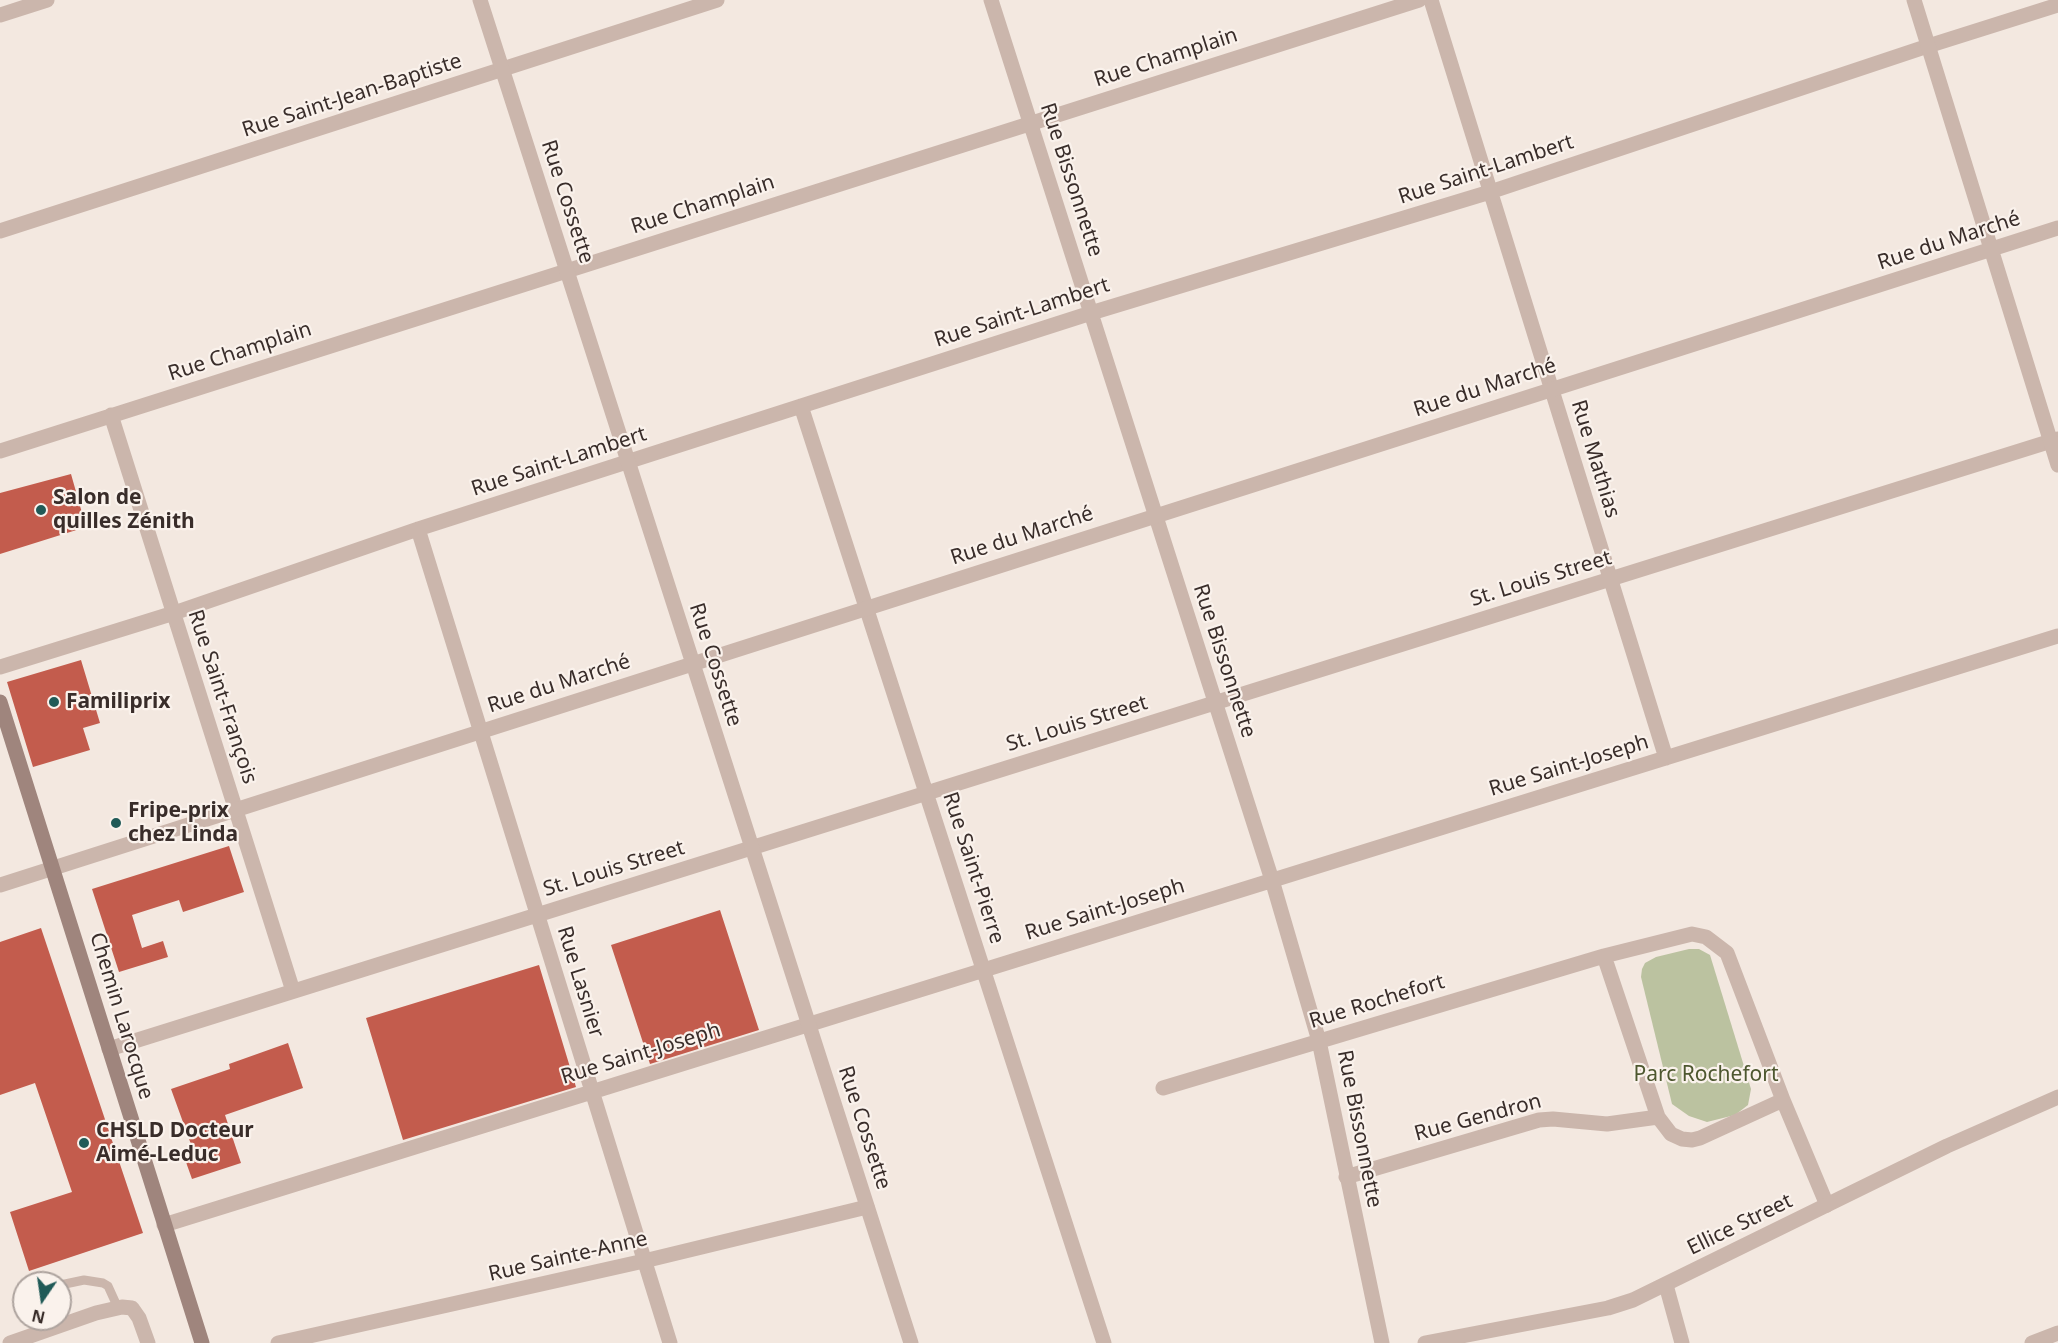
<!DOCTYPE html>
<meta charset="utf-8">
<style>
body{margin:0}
#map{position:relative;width:2058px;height:1343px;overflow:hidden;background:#f3e8e0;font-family:"Noto Sans",sans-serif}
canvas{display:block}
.north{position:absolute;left:12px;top:1271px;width:60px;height:60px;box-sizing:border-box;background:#faf2ec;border:2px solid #ada39e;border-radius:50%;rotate:193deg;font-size:16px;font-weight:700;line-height:24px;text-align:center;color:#392d2a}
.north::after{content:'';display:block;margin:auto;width:21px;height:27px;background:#205a57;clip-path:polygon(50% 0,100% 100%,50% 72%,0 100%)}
</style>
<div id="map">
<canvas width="2058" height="1343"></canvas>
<div class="north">N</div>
</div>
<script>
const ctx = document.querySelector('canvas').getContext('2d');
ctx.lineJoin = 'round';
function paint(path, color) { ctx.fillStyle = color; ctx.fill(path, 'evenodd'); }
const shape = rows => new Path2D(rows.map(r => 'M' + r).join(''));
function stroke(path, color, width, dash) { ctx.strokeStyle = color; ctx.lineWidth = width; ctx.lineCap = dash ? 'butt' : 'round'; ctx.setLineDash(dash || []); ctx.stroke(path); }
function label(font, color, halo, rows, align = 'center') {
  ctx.font = font + ' "Noto Sans",sans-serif'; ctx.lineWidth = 4.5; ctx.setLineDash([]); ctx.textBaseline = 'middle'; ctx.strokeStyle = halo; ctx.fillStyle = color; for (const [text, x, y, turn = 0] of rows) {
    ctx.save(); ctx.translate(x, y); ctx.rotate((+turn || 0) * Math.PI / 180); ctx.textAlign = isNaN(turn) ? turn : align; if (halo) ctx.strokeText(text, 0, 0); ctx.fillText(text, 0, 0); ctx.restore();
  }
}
paint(shape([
 [1689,949,1699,949,1710,955,1751,1089,1748,1105,1735,1115,1707,1122,1689,1116,1672,1104,1641,977,1642,969,1645,963,1656,957]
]), '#bbc2a0');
paint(shape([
 [71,474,86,527,0,554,0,493],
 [81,660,100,723,83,728,90,750,33,767,7,682],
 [229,846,244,892,183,912,179,900,132,915,142,948,163,941,168,957,119,972,92,889],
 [720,910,759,1030,650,1064,611,945],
 [41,928,143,1233,29,1271,10,1212,72,1192,35,1083,0,1095,0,942],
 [539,965,576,1087,403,1140,366,1018],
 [288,1043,303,1088,225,1115,241,1163,192,1179,182,1151,192,1147,171,1089,230,1069,229,1064]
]), '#c35c4d');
stroke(shape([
 [60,1289,65,1284,84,1280,103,1283,108,1286,118,1308]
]), '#cbb6ac', 9);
stroke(shape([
 [991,0,1272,880,1319,1041,1382,1343],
 [1431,0,1666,758],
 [0,15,47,0],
 [0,231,717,0],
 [801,406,1104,1343],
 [111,415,293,991],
 [0,451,1419,0],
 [418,529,670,1343],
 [0,667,174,613,418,529,1091,313,1490,192,1928,46,2058,5],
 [1604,956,1658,1117,1671,1134,1682,1139,1692,1140,1700,1138,1783,1100],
 [109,1049,2058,439],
 [1163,1088,1604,956,1692,934,1706,937,1727,953,1783,1100,1827,1205],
 [1346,1177,1539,1120,1553,1119,1607,1124,1658,1117],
 [164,1225,2058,636],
 [10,1343,96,1313,122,1307,132,1308,139,1318,148,1343],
 [278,1343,644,1261,867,1207]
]), '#cbb6ac', 15);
stroke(shape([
 [480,0,911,1343],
 [1914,0,2058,465],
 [0,885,2058,228],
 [1666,1285,1682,1343],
 [1425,1343,1608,1308,1633,1300,1947,1146,2058,1097],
 [2032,1343,2058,1333]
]), '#cbb6ac', 15);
stroke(shape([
 [0,702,202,1343]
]), '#9f857d', 15);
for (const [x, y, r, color] of [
 [41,510,6,"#205a57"],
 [54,702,6,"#205a57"],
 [116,823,6,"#205a57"],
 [84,1143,6,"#205a57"]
]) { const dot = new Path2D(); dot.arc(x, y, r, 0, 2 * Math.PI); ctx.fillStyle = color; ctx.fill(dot); stroke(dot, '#faf2ec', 2); }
label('21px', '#392d2a', '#faf2ec', [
 ["Rue Champlain",1166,58,-18],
 ["Rue Saint-Jean-Baptiste",352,96,-18],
 ["Rue Saint-Lambert",1486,170,-18],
 ["Rue Bissonnette",1071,180,72],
 ["Rue Cossette",567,202,72],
 ["Rue Champlain",703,205,-18],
 ["Rue du Marché",1949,241,-18],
 ["Rue Saint-Lambert",1022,313,-18],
 ["Rue Champlain",240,352,-18],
 ["Rue du Marché",1485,388,-18],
 ["Rue Mathias",1595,459,73],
 ["Rue Saint-Lambert",559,462,-18],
 ["Rue du Marché",1022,536,-18],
 ["St. Louis Street",1541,579,-17],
 ["Rue Bissonnette",1224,661,72],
 ["Rue Cossette",715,665,72],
 ["Rue du Marché",559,684,-18],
 ["Rue Saint-François",222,697,72],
 ["St. Louis Street",1077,724,-17],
 ["Rue Saint-Joseph",1569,766,-17],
 ["Rue Saint-Pierre",973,868,72],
 ["St. Louis Street",614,869,-17],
 ["Rue Saint-Joseph",1105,910,-17],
 ["Rue Lasnier",580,982,73],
 ["Rue Rochefort",1377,1002,-17],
 ["Chemin Larocque",121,1016,73],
 ["Rue Saint-Joseph",641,1054,-17],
 ["Rue Gendron",1478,1118,-15],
 ["Rue Cossette",864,1128,72],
 ["Rue Bissonnette",1359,1129,79],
 ["Ellice Street",1740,1225,-26],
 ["Rue Sainte-Anne",568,1257,-13]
]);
label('bold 21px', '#392d2a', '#faf2ec', [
 ["Salon de",53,498],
 ["quilles Zénith",53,522],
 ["Familiprix",66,702],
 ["Fripe-prix",128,811],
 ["chez Linda",128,835],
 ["CHSLD Docteur",96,1131],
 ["Aimé-Leduc",96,1155]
], 'left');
label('21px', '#4d572f', '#faf2ec', [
 ["Parc Rochefort",1706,1075]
]);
</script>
